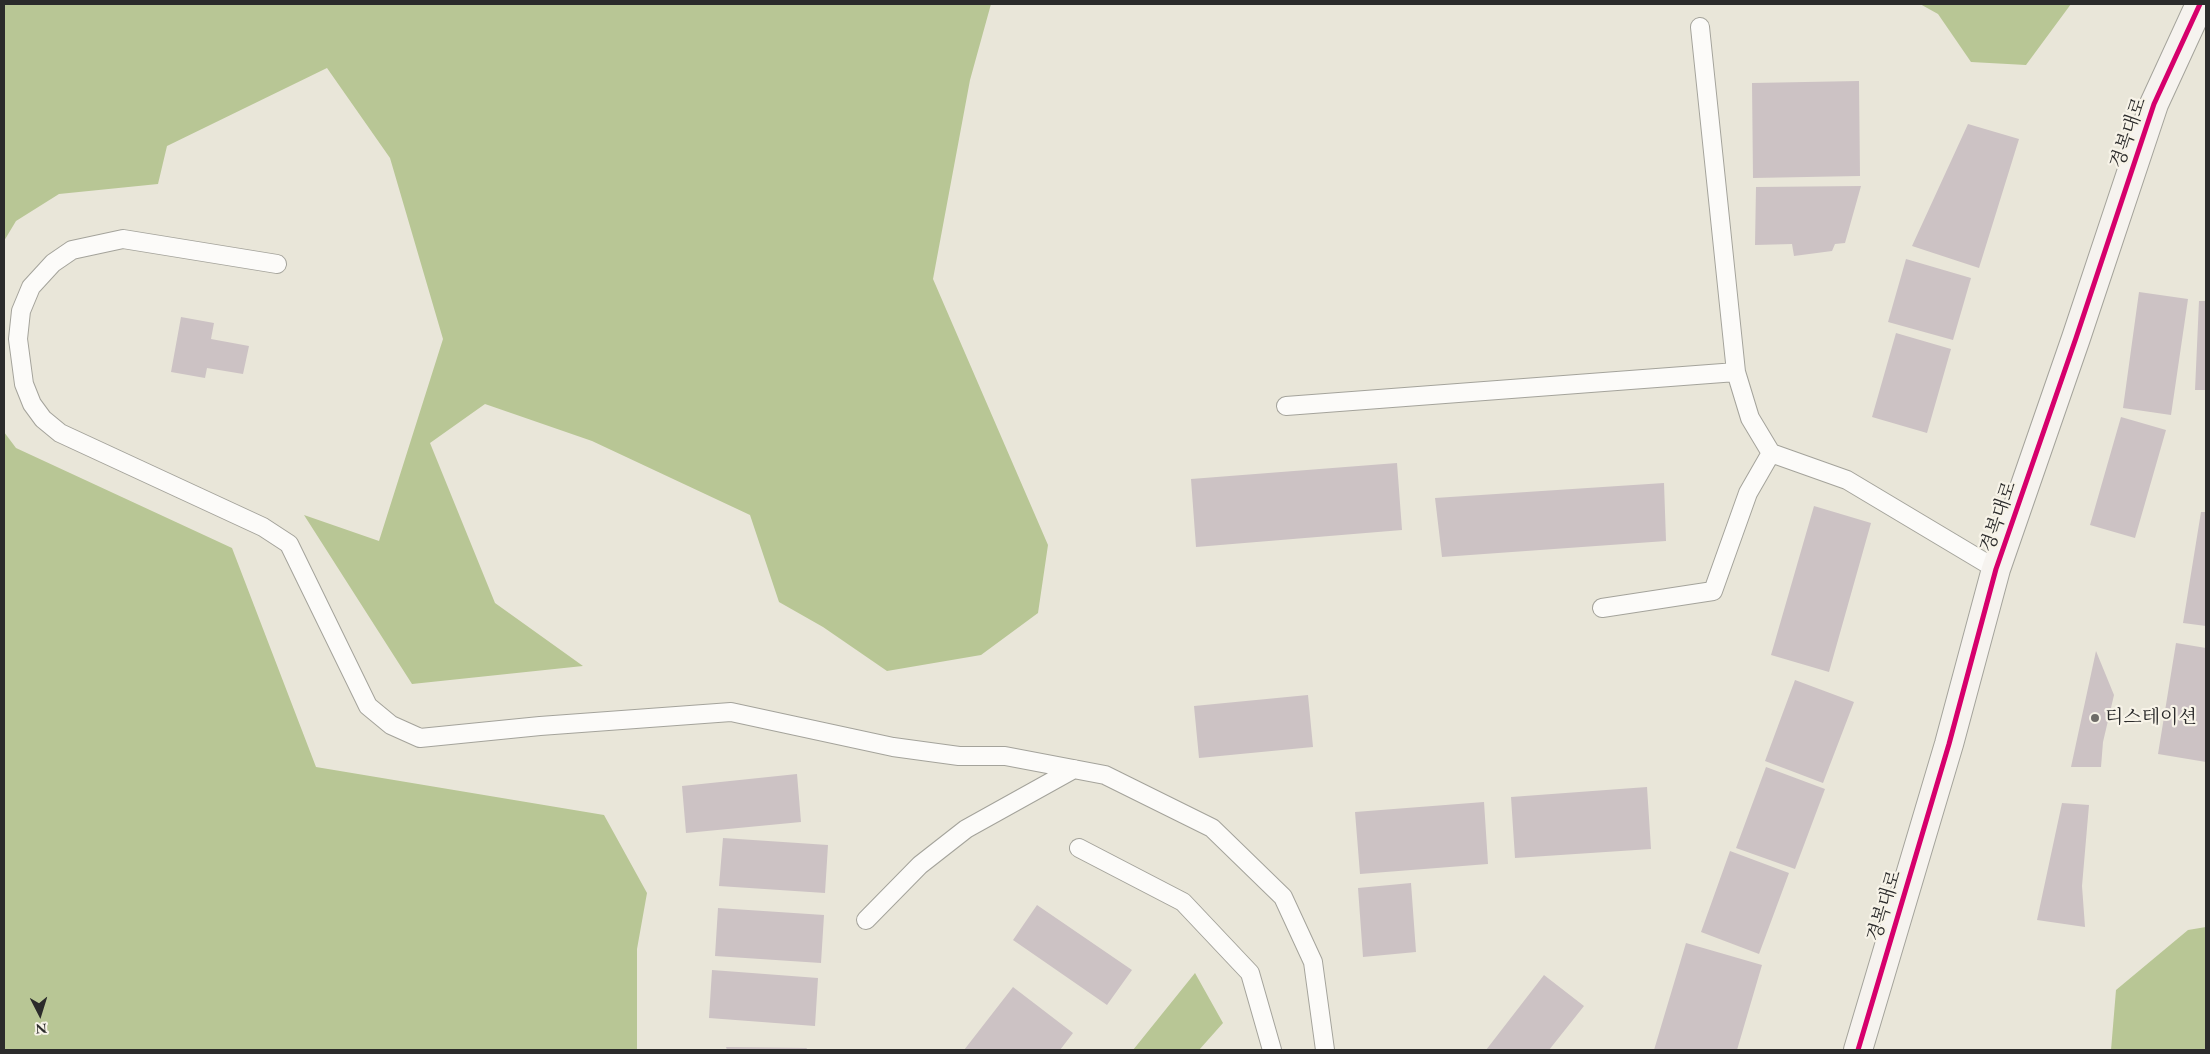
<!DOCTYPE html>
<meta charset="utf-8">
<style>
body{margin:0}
#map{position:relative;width:2210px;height:1054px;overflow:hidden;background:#e9e6d9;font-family:"EB Garamond",serif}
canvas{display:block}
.frame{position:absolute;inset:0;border:5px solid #2b2b2b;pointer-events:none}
.north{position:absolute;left:15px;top:989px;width:50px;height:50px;-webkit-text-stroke:4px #f7f3e8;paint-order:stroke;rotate:175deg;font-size:14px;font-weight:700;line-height:20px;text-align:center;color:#2b2b2b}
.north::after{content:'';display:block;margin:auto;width:18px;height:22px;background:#2b2b2b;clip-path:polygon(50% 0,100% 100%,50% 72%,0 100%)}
</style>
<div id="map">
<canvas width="2210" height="1054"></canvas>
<div class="frame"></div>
<div class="north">N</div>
</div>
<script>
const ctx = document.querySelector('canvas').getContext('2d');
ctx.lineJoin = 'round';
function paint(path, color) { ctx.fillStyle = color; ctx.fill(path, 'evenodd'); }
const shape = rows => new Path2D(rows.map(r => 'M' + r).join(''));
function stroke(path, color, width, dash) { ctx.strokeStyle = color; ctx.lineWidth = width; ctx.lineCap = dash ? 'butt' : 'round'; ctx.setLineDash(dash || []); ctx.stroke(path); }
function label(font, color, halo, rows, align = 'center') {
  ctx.font = font + ' "EB Garamond","Noto Serif KR",serif'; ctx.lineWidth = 4.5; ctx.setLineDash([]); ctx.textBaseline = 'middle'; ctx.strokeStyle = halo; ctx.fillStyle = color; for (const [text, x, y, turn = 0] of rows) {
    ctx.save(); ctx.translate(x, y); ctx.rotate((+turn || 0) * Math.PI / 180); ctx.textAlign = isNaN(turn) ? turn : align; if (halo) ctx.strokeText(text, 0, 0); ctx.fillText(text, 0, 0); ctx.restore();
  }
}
paint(shape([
 [4,4,991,4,970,80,933,279,1048,545,1038,613,981,655,887,671,823,627,779,602,750,515,592,441,485,404,430,443,495,603,583,666,412,684,304,515,379,541,443,339,390,158,327,68,167,146,158,184,59,194,16,221,4,241],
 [1920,4,2071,4,2026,65,1971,62,1938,14],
 [4,432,16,448,232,548,316,767,604,815,647,893,637,949,637,1050,4,1050],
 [2206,927,2206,1050,2111,1050,2116,990,2188,930],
 [1195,973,1223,1023,1199,1050,1133,1050]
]), '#b8c695');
paint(shape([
 [1859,81,1860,176,1753,178,1752,83],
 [1968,124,2019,139,1979,268,1912,246],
 [1861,186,1845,243,1835,244,1832,251,1794,256,1792,244,1755,245,1756,187],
 [1906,259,1971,278,1953,340,1888,322],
 [2139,292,2188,299,2171,415,2123,408],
 [2199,301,2206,301,2206,390,2195,390],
 [181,317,214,323,211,339,249,346,243,374,207,368,205,378,171,372],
 [1896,333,1951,349,1927,433,1872,417],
 [2121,417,2166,430,2135,538,2090,525],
 [1397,463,1402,530,1196,547,1191,479],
 [1664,483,1666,541,1442,557,1435,498],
 [1814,506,1871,523,1829,672,1771,655],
 [2201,512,2206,512,2206,626,2183,623],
 [2176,643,2206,648,2206,762,2158,754],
 [2096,651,2114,695,2103,742,2101,767,2071,767],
 [1795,680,1854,702,1823,783,1765,761],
 [1308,695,1313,747,1199,758,1194,706],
 [1766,767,1825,789,1795,869,1736,848],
 [797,774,801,822,686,833,682,786],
 [1647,787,1651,849,1515,858,1511,797],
 [1484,802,1488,864,1360,874,1355,812],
 [2062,803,2089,805,2082,886,2085,927,2037,920],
 [723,838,828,845,825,893,719,886],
 [1730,851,1789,873,1759,954,1701,932],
 [1411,883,1416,952,1363,957,1358,888],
 [1037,905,1132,970,1107,1005,1013,940],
 [718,908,824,915,821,963,715,956],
 [1686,943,1762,965,1737,1050,1654,1050],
 [712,970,818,978,815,1026,709,1018],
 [1544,975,1584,1006,1549,1050,1486,1050],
 [1013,987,1073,1033,1060,1050,964,1050],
 [726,1047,807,1048,806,1050,727,1050]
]), '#ccc2c4');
const lane = shape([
 [1700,27,1736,372,1750,418,1771,453,1847,480,1996,569],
 [277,264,123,239,72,250,53,263,31,287,21,311,18,339,24,384,32,404,43,419,60,433,263,527,289,544,368,706,391,725,420,738,540,726,731,712,893,747,959,756,1005,756,1105,775,1212,828,1283,897,1313,962,1325,1050],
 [1286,406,1736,372],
 [1602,608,1713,591,1748,493,1771,453],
 [1079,848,1183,902,1250,973,1272,1050],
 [866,920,920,865,966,829,1074,769]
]);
const secondary = shape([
 [1858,1050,1949,744,1996,569,2076,338,2154,104,2200,4]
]);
stroke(lane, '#a4a39b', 20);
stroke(secondary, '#a4a39b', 30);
stroke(lane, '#fcfbf9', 18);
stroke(secondary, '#f6f3ef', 28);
stroke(shape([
 [1858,1050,1949,744,1996,569,2076,338,2154,104,2200,4]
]), '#d6006c', 5);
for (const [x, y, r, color] of [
 [2095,718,5,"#6e6c68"]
]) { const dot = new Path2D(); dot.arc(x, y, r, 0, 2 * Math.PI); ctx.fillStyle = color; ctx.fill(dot); stroke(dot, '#f7f3e8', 2); }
label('19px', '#2b2b2b', '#f7f3e8', [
 ["경복대로",2129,133,-71],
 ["경복대로",1999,517,-71],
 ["경복대로",1885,906,-73]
]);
label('19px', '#2b2b2b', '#f7f3e8', [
 ["티스테이션",2105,718]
], 'left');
</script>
